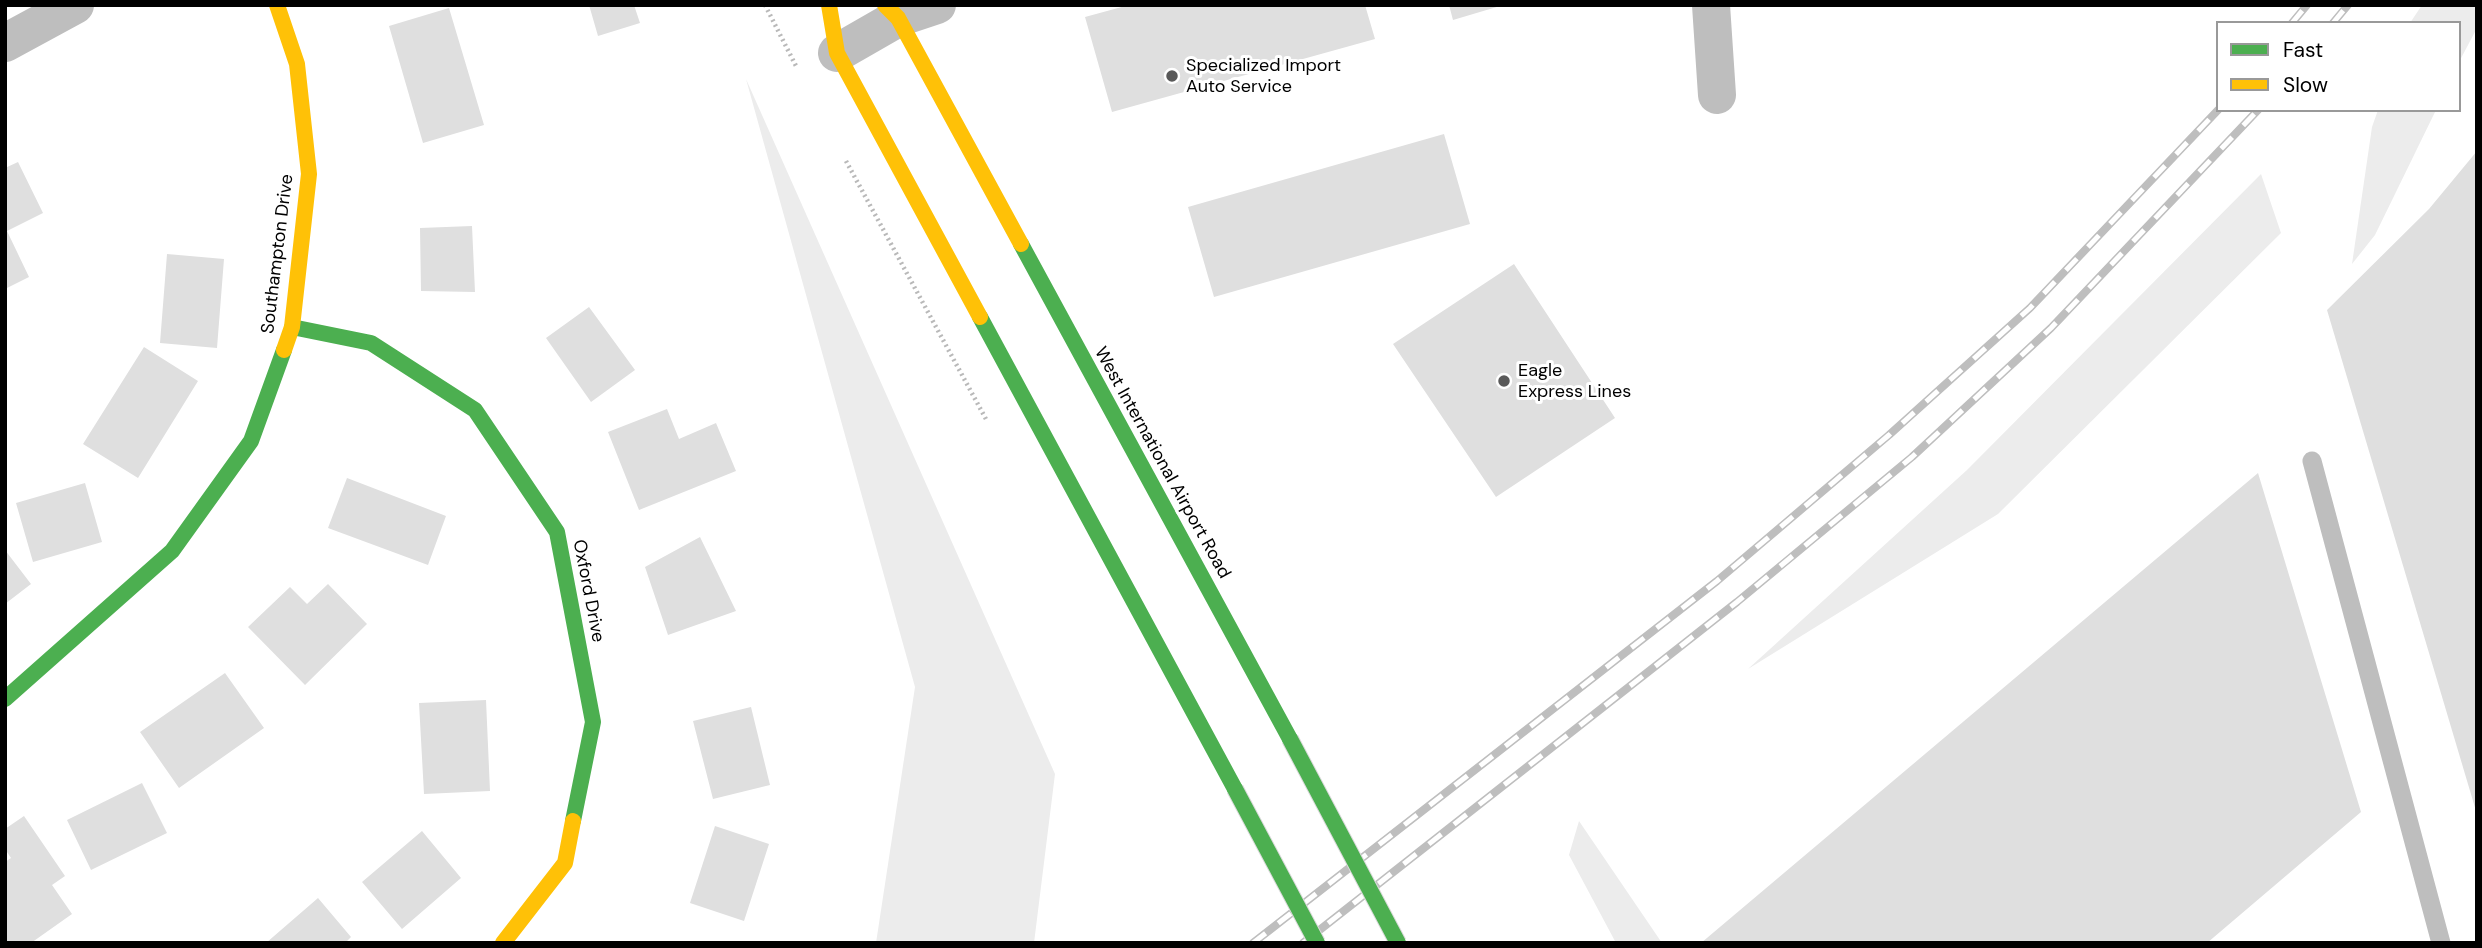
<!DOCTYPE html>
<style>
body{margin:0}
#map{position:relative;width:2482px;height:948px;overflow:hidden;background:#fff;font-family:"DM Sans",sans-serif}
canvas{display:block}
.frame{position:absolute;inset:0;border:7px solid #000;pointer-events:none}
.legend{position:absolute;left:2216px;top:21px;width:245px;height:91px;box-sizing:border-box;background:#fff;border:2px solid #999;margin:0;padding:9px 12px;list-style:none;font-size:21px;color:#000}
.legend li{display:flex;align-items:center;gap:14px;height:35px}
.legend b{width:35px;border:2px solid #999}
</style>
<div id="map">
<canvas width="2482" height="948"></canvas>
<div class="frame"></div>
<ul class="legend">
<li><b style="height:9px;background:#4caf50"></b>Fast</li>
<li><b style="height:9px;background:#ffc107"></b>Slow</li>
</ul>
</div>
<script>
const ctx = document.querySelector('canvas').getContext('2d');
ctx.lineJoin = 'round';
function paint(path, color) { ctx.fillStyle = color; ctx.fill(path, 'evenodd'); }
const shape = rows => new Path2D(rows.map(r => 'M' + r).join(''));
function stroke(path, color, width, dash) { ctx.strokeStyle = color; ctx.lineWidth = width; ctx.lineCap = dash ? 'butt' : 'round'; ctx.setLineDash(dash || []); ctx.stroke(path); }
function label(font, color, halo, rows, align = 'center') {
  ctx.font = font + ' "DM Sans",sans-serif'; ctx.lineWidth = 6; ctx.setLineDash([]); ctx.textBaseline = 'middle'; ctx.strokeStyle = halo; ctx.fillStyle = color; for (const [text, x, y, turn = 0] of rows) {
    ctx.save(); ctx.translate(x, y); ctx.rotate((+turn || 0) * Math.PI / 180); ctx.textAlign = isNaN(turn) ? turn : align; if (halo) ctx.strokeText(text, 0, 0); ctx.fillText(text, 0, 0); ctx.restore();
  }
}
paint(shape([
 [2422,5,2477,5,2477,28,2459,62,2459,23,2410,23],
 [746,79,1055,774,1034,943,876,943,915,687],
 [2378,110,2436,110,2375,235,2352,264,2372,127],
 [2261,174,2281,233,1998,514,1748,669,1967,470],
 [1579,821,1662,943,1616,943,1569,855]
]), '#ececec');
paint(shape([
 [589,5,634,5,640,23,598,36],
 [1129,5,1365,5,1375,39,1112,112,1085,17],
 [1449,5,1500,5,1500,6,1453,20],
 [449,8,484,125,423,143,389,26],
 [1444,134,1470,224,1214,297,1188,207],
 [2477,151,2477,810,2476,811,2327,310,2429,209],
 [18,162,43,213,7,231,29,277,5,289,5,168],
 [472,226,475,292,421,291,420,228],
 [167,254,224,259,217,348,160,343],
 [1514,264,1615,418,1496,497,1393,344],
 [589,307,635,370,591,402,546,338],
 [144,347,198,381,138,478,83,444],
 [667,409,679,439,716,423,736,471,639,510,608,432],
 [2258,473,2361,812,2207,943,1701,943],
 [347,478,446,516,428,565,328,528],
 [85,483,102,542,33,562,16,503],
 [700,537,736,611,668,635,645,567],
 [5,550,31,584,5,604],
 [328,584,367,624,305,685,248,627,290,587,307,604],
 [225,673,264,728,179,788,140,732],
 [486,700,490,791,424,794,419,703],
 [751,707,770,785,713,799,693,721],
 [142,783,167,833,91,870,67,820],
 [24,816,65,876,52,885,72,914,31,943,5,943,5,862,11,858,5,849,5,829],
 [715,826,769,844,744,921,690,903],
 [422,831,461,878,402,929,362,882],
 [318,898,351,937,345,943,266,943]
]), '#dfdfdf');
stroke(shape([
 [765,5,796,66],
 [846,161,987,421]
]), '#b9b9b9', 4.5, [2, 3.5]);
stroke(shape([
 [2312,461,2441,943]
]), '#bebebe', 19);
stroke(shape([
 [1711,5,1717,95],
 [5,43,75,5],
 [837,53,898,18,937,5]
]), '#bebebe', 38);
stroke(shape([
 [1021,244,1290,739],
 [980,317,1235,789],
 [292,327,371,343,475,410,557,532,593,722,573,821],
 [5,699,172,551,251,441,284,350]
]), '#4caf50', 16);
stroke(shape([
 [277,5,297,64,309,174,292,327,284,350],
 [829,5,837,53,980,317],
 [885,5,898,18,1021,244],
 [503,943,565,863,573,821]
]), '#ffc107', 16);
const rail = shape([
 [2292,23,2307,5],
 [2333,23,2348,5],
 [1253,943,1717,581,1889,435,2030,308,2218,110],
 [1303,943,1737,602,1912,457,2051,328,2258,110]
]);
stroke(rail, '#bebebe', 8);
stroke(rail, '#fff', 5, [16]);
const fastBridge = shape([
 [1290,739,1398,943],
 [1235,789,1317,943]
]);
stroke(fastBridge, '#dbdbdb', 18, []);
stroke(fastBridge, '#4caf50', 16);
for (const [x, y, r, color] of [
 [1172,76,7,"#595959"],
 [1504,381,7,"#595959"]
]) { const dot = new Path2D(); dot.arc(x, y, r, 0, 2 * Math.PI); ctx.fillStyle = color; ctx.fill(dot); stroke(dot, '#fff', 2.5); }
label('18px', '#000', '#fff', [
 ["Specialized Import",1186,66],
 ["Auto Service",1186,87],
 ["Eagle",1518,371],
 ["Express Lines",1518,392]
], 'left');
label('18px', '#000', '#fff', [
 ["Southampton Drive",278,254,-83],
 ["West International Airport Road",1162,463,61],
 ["Oxford Drive",588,591,79]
]);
</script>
